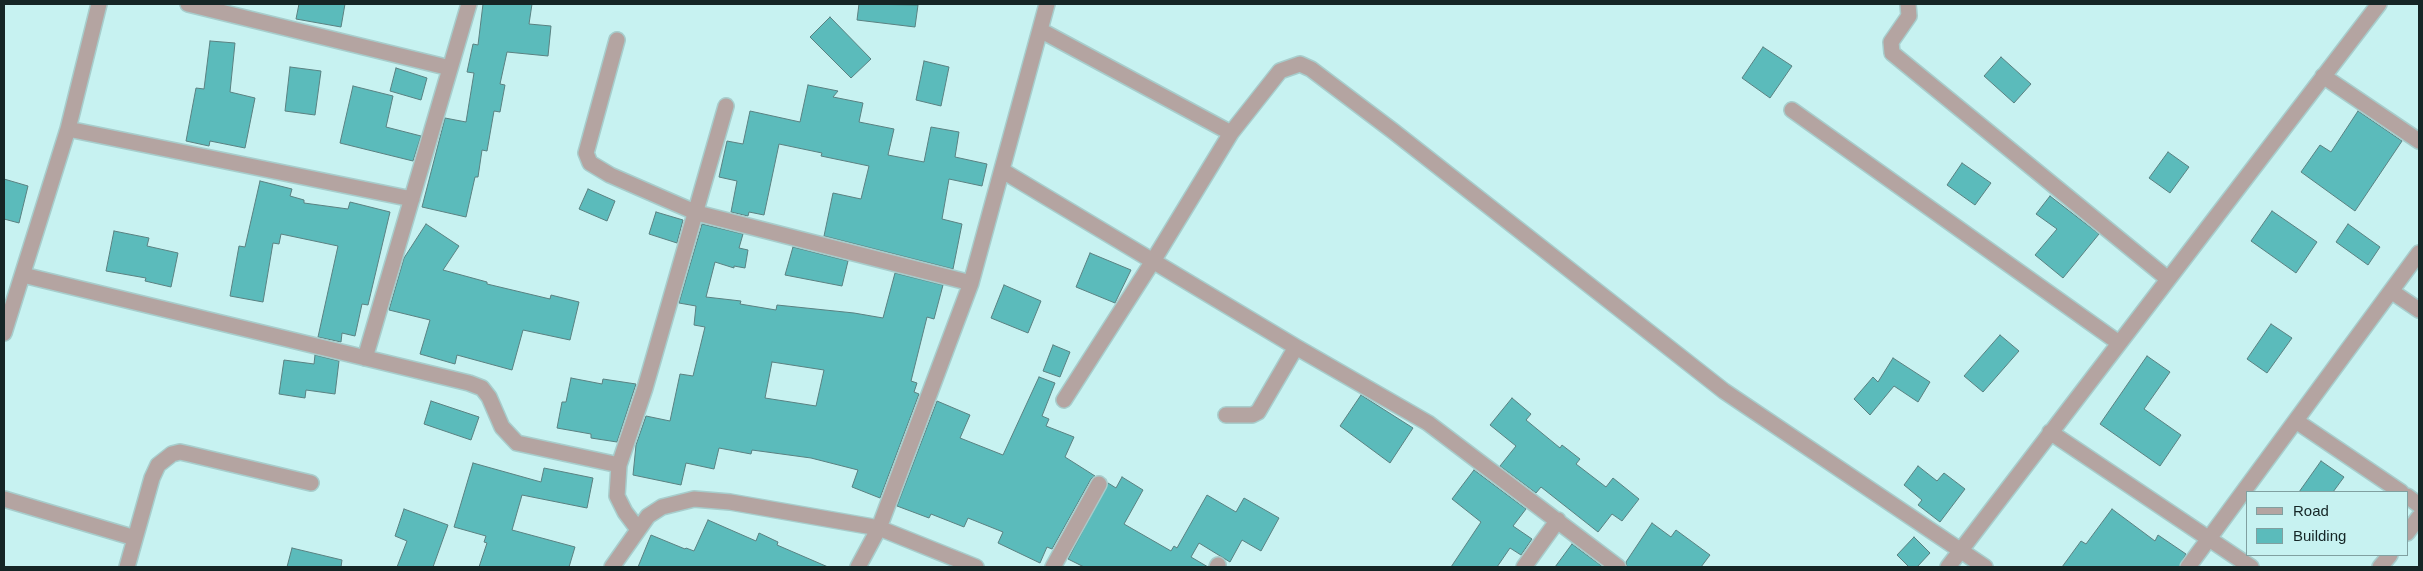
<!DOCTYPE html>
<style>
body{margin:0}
#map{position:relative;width:2423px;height:571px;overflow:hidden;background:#c7f2f1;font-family:Helvetica,sans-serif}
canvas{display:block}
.frame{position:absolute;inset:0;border:5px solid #152626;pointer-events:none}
.legend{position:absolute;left:2246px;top:491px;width:162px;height:65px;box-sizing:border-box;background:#c7f2f1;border:1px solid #80a0a0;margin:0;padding:6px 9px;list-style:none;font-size:15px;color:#152626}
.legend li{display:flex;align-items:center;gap:10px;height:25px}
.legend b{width:25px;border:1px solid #80a0a0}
</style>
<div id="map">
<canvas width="2423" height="571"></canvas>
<div class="frame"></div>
<ul class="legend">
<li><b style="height:6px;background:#b4a4a1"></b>Road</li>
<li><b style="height:14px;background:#5bbbbb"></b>Building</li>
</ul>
</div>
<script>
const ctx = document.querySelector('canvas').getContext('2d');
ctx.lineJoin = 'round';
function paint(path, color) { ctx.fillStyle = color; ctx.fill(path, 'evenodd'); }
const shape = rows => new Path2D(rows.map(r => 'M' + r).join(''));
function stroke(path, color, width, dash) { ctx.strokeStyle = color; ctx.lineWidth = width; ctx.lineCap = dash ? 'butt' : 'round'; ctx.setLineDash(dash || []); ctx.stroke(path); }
const building = shape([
 [299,4,345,4,341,27,296,19,299,4],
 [483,4,532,4,529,24,551,26,548,56,507,52,500,84,505,85,500,112,494,111,487,151,482,150,478,177,475,177,466,217,422,207,445,118,466,122,474,73,467,72,473,44,478,45,483,4],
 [859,4,918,5,915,27,857,20,859,4],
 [830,17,871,59,851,78,810,37,830,17],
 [210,41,235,43,230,92,255,98,245,148,210,141,209,146,186,141,196,88,204,89,210,41],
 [1763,47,1792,66,1770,98,1742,78,1763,47],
 [2001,57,2031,84,2014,103,1984,76,2001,57],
 [924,61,949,67,941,106,916,100,924,61],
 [290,67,321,71,315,115,285,111,290,67],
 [396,68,427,78,421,100,390,91,396,68],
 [808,85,838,91,833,97,863,103,859,122,894,129,888,155,924,162,931,127,959,132,955,157,987,164,982,186,949,179,942,219,962,224,953,269,824,236,833,193,861,199,869,166,821,156,822,153,779,144,764,215,749,212,748,216,731,212,737,181,719,177,727,141,743,144,750,111,800,122,808,85],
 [353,86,393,96,386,127,421,136,413,161,340,143,353,86],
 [2358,111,2402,141,2355,211,2301,172,2320,145,2331,152,2358,111],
 [2168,152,2189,167,2170,193,2149,178,2168,152],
 [1962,163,1991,183,1975,205,1947,185,1962,163],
 [4,179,28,186,19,223,4,219,4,179],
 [260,181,292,189,290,196,304,200,304,203,348,209,350,202,390,212,368,305,362,304,355,336,342,333,341,342,318,337,338,246,281,234,279,244,273,243,263,302,230,296,239,246,245,247,260,181],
 [588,189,615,201,607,221,579,209,588,189],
 [2050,196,2099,234,2063,278,2035,255,2057,229,2036,214,2050,196],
 [2272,211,2317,242,2296,273,2251,241,2272,211],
 [656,212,683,220,677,243,649,234,656,212],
 [426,224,459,246,443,270,487,282,487,284,550,299,551,295,579,302,570,340,523,330,512,370,457,355,455,364,420,354,430,320,389,310,404,258,426,224],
 [702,224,743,234,739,248,748,250,745,268,734,266,734,268,715,262,706,297,741,301,740,304,776,310,777,305,854,313,883,318,895,273,943,285,934,319,927,317,911,381,917,383,914,392,919,394,880,498,852,487,858,470,811,458,752,450,751,454,719,448,714,469,686,463,681,485,633,475,636,445,646,416,670,421,680,374,693,376,705,327,694,325,696,306,679,303,702,224],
 [772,362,824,370,816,406,765,398,772,362],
 [2348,224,2380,247,2368,265,2336,242,2348,224],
 [114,231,149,238,147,246,178,253,171,287,145,281,146,278,106,271,114,231],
 [793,247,848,261,842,286,785,275,793,247],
 [1090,253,1131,270,1115,303,1076,287,1090,253],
 [1004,285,1041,301,1028,333,991,318,1004,285],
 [2271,324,2292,338,2267,373,2247,359,2271,324],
 [2000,335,2019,351,1983,392,1964,376,2000,335],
 [1053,345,1070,352,1060,377,1043,371,1053,345],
 [315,355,339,361,335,394,306,390,305,398,279,394,284,360,314,364,315,355],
 [2147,356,2170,372,2144,409,2181,435,2160,466,2100,424,2147,356],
 [1893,358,1930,382,1918,402,1894,386,1870,415,1854,399,1873,377,1878,382,1893,358],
 [1039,377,1055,383,1042,416,1049,419,1046,426,1074,437,1065,457,1095,476,1091,479,1052,549,1047,547,1040,563,998,543,1003,532,968,518,964,527,931,514,929,518,897,506,937,401,970,415,960,438,1003,455,1039,377],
 [571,378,602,384,603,379,636,384,617,442,591,438,591,434,557,428,562,402,566,402,571,378],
 [1361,395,1413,428,1390,463,1340,426,1361,395],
 [1512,398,1531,414,1526,420,1560,448,1562,445,1580,459,1576,464,1606,487,1613,478,1639,499,1622,521,1612,514,1598,532,1541,487,1536,493,1500,466,1516,446,1490,425,1512,398],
 [431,401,479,417,471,440,424,424,431,401],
 [2321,461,2344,477,2333,492,2299,492,2321,461],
 [473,463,541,482,544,468,593,478,587,508,522,495,512,530,575,547,569,567,479,567,487,543,484,542,486,536,454,527,473,463],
 [1918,466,1937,481,1944,473,1965,489,1940,522,1918,505,1922,500,1904,485,1918,466],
 [1474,470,1526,509,1513,526,1532,539,1521,555,1510,548,1497,567,1451,567,1481,522,1452,499,1474,470],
 [1122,477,1143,490,1124,524,1171,551,1174,546,1177,548,1207,495,1236,512,1244,498,1279,518,1261,551,1242,540,1230,562,1199,543,1191,557,1208,567,1084,567,1068,559,1108,483,1116,488,1122,477],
 [404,509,448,525,433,567,397,567,407,541,395,536,404,509],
 [2112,509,2155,541,2158,535,2186,554,2179,567,2062,567,2081,541,2086,544,2112,509],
 [708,520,756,541,759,533,778,542,777,545,828,567,638,567,651,535,685,549,686,548,694,551,708,520],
 [1652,523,1671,537,1676,530,1710,555,1701,567,1627,567,1626,562,1652,523],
 [1914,537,1930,553,1917,567,1909,567,1897,555,1914,537],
 [1572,544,1603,567,1555,567,1572,544],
 [292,548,342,560,341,567,287,567,292,548]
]);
paint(building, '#5bbbbb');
stroke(building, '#5a8181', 1);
const minor = shape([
 [188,4,450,68],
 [1908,4,1909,16,1891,42,1892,53,2168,279],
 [1040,30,1231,133],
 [617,40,586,153,590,163,610,175,697,213,971,283],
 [2323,76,2419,141],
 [1792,110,2119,343],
 [68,129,412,199],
 [1003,171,1296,347,1428,423,1618,567],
 [23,275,469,383,482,388,489,397,502,427,517,443,619,465],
 [2391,291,2419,310],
 [4,333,68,129,99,4],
 [365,358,469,4],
 [1064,400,1153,261,1231,133,1280,71,1300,64,1311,69,1393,131,1724,391,1985,567],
 [1226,415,1252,415,1258,412,1296,347],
 [2296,421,2401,492],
 [2050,432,2251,567],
 [2407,496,2419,505],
 [4,499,135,538],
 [637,528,625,512,617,496,619,465,645,388,726,106],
 [2407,533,2419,517],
 [127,567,152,478,158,465,172,454,180,452,189,454,311,483],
 [612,567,648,516,662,507,694,499,730,502,879,528,976,567],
 [858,567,879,528,971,283,1047,4],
 [1053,567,1099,484],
 [1217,567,1218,565],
 [1524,567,1558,520],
 [1948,567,2379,4],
 [2188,567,2419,253],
 [2380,567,2390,555]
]);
stroke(minor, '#a7cdcc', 18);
stroke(minor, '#b4a4a1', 15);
</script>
